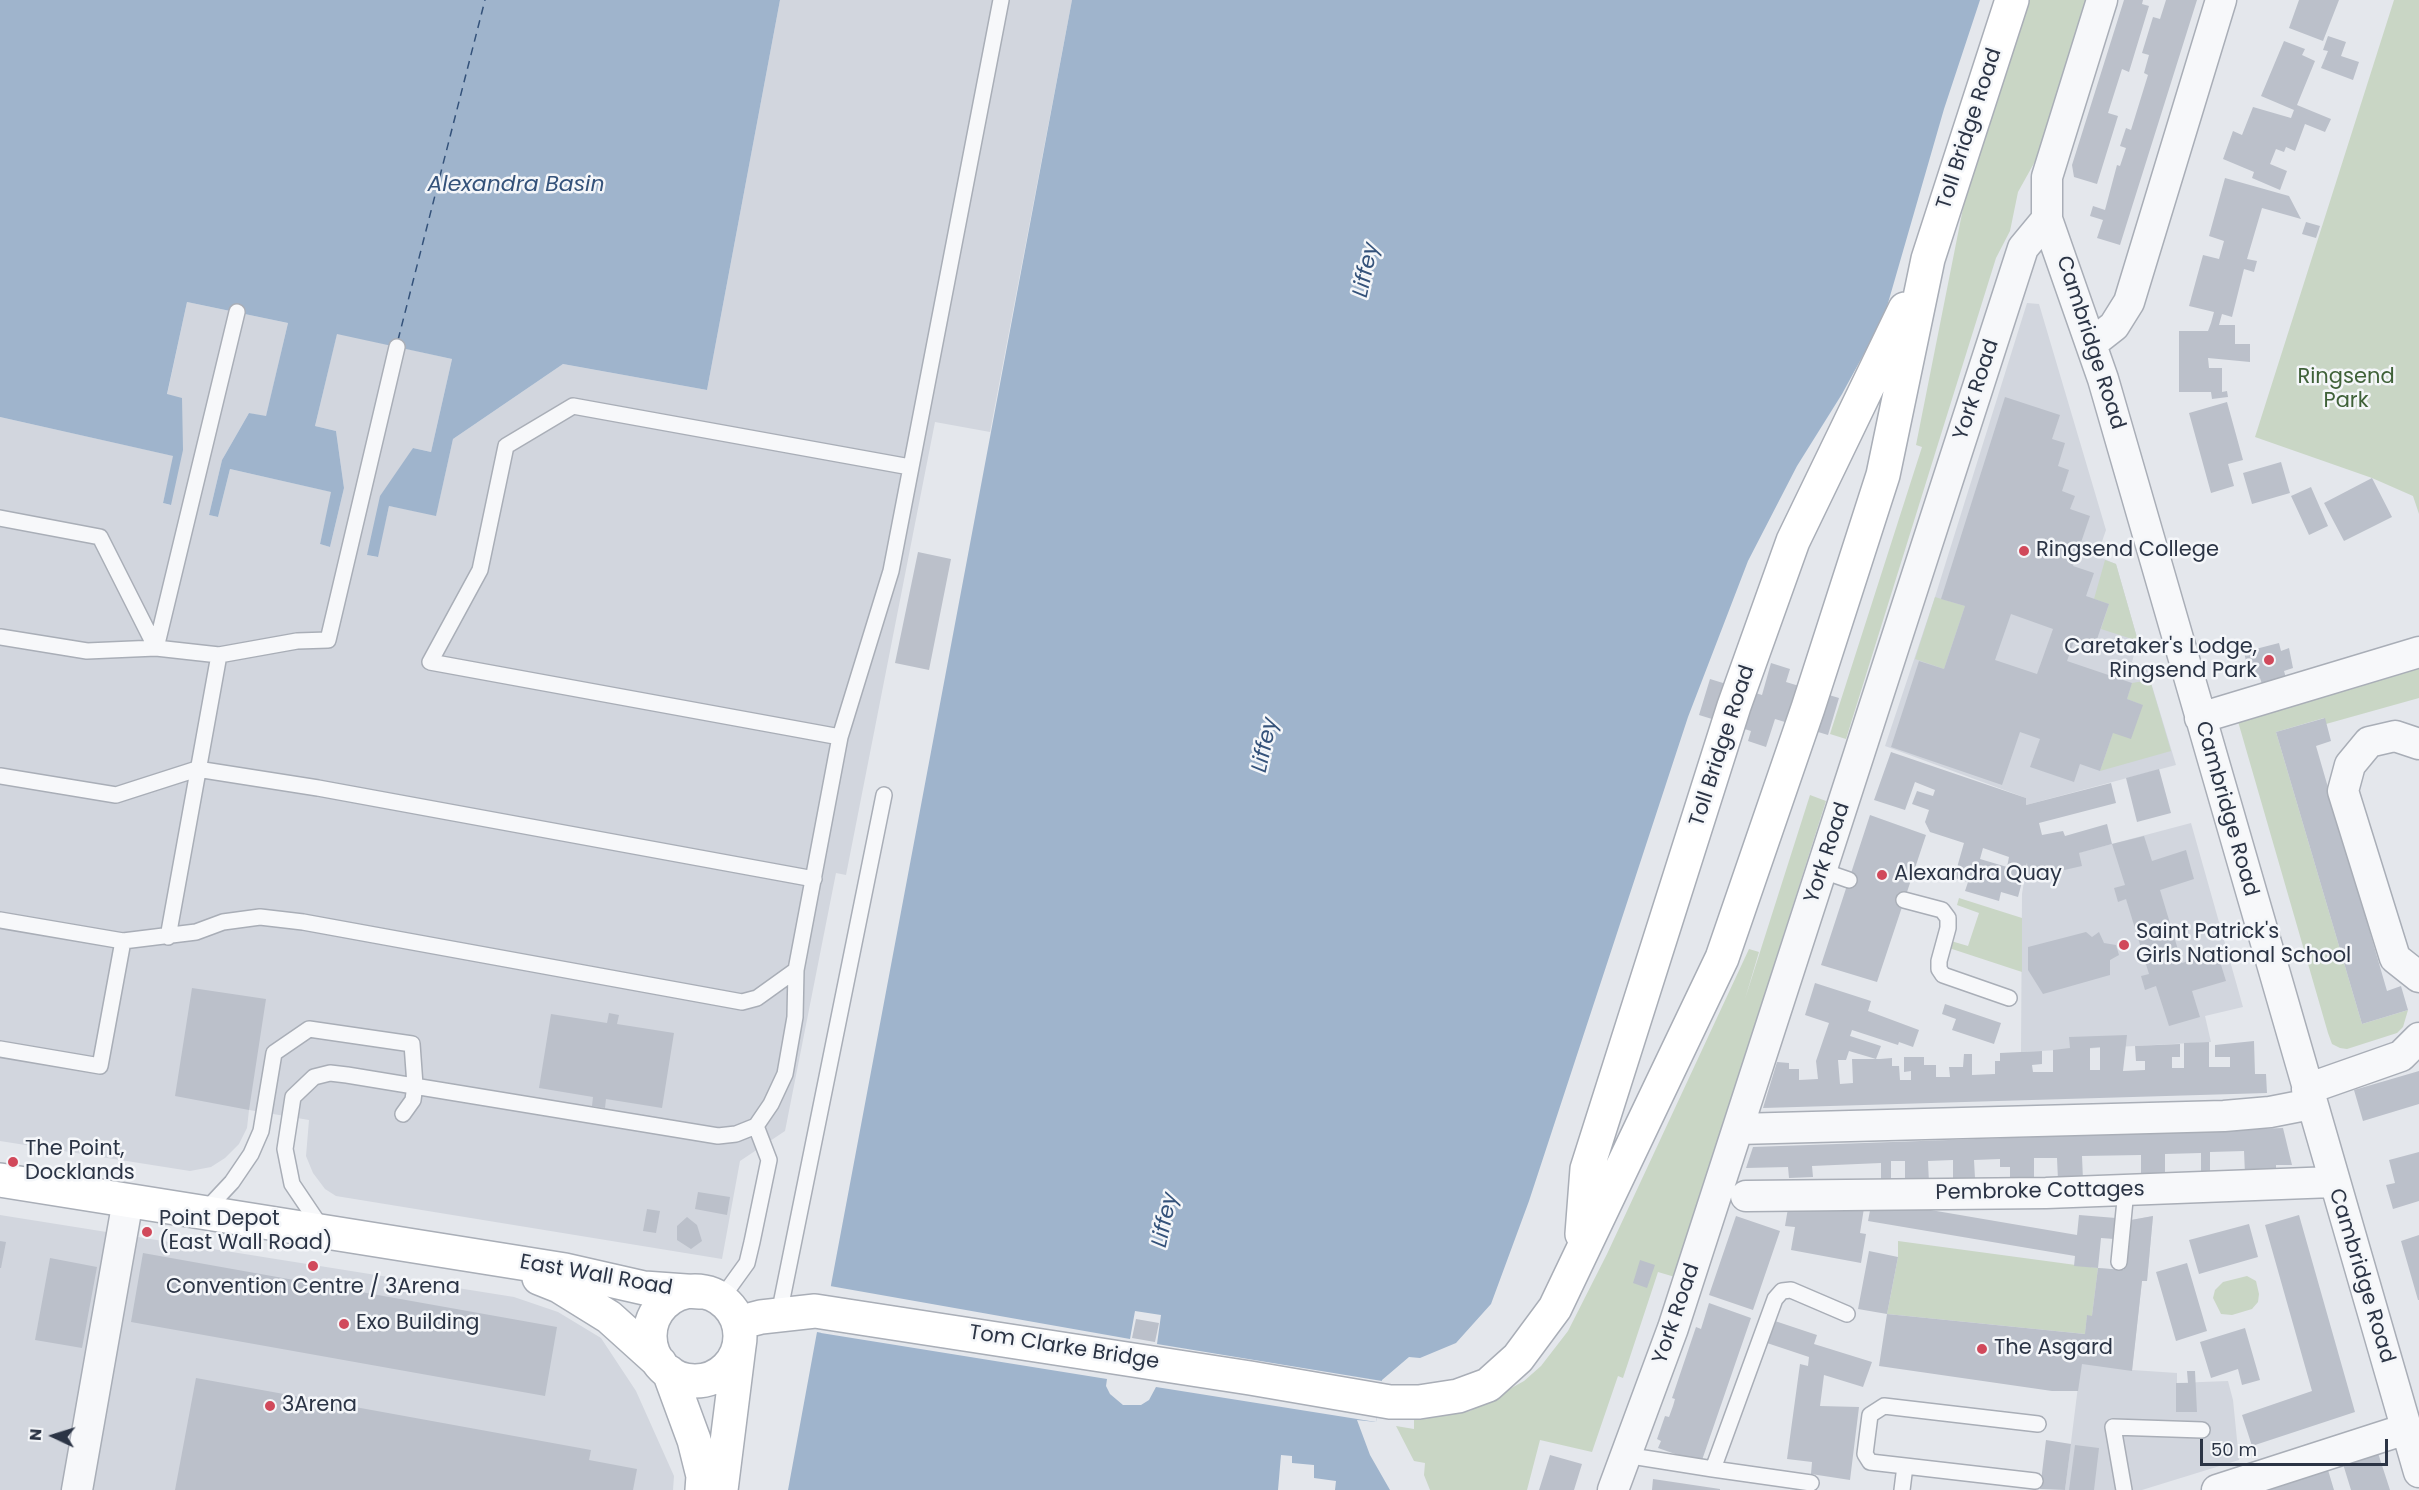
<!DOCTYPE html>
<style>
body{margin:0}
#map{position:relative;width:2419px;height:1490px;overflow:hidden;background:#e4e7ec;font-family:Poppins,sans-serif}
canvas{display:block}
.north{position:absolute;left:24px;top:1406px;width:60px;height:60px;-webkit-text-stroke:4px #f4f6f9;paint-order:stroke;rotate:274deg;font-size:16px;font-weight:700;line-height:24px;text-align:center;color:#2b3445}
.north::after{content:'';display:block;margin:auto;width:21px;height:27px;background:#2b3445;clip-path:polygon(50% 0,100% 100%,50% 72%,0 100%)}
.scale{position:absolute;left:2200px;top:1439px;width:188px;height:27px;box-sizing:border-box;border:3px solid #2b3445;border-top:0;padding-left:8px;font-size:18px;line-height:21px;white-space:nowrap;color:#2b3445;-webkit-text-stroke:4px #f4f6f9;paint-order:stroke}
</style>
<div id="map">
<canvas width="2419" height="1490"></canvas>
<div class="north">N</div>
<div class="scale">50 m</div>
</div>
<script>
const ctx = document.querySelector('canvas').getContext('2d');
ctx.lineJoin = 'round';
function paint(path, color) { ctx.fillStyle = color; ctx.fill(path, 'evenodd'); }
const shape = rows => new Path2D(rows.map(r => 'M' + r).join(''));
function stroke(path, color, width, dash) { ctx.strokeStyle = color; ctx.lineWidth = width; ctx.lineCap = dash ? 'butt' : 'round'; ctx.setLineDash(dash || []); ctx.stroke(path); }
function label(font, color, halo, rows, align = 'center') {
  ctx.font = font + ' Poppins,sans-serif'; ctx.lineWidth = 5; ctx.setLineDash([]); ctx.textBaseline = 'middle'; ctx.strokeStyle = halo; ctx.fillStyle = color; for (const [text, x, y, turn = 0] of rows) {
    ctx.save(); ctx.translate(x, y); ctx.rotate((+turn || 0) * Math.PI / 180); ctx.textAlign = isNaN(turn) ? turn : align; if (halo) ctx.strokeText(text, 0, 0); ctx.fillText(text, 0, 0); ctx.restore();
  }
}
paint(shape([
 [780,0,1072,0,990,432,935,422,846,875,836,873,785,1131,740,1161,722,1259,336,1196,325,1189,313,1173,306,1156,309,1120,249,1110,247,1128,239,1144,225,1158,211,1167,190,1171,0,1141,0,417,174,456,163,503,170,505,182,399,167,395,187,302,288,323,266,417,249,413,222,460,209,515,218,517,230,469,332,492,320,544,330,547,344,488,336,431,315,426,337,333,452,359,431,452,413,448,367,555,377,557,389,506,436,515,453,439,563,364,707,390],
 [2027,303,2039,304,2106,530,2097,556,2116,564,2138,641,2132,662,2146,666,2176,765,2026,805,2026,798,1885,746,1935,597],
 [2191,823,2243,1007,2205,1016,2211,1042,2021,1052,2022,894,2027,863,2070,855],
 [0,1215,514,1297,558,1312,601,1338,636,1391,674,1476,673,1490,0,1490],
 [2153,1216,2147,1281,2142,1281,2132,1370,2177,1373,2177,1383,2228,1381,2233,1400,2239,1460,2142,1490,2065,1490,2087,1315,2092,1316,2098,1268,2124,1270,2128,1225,2131,1220]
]), '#d2d6de');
paint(shape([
 [2023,0,2087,0,2038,156,2018,192,2010,231,1996,258,1846,739,1830,734,1922,447,1916,445,1971,168],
 [2394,0,2419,0,2419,514,2413,496,2372,478,2255,437],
 [2105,560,2116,564,2138,641,2101,629,2109,604,2094,599],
 [1935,597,1965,606,1944,669,1915,659],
 [2419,663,2419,698,2326,724,2324,718,2276,732,2362,1024,2408,1010,2403,1027,2397,1033,2347,1049,2340,1048,2332,1044,2328,1033,2237,718],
 [2150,680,2171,751,2100,771,2113,733,2142,705,2127,699,2132,683],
 [1810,795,1826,801,1675,1277,1658,1272,1623,1378,1618,1376,1592,1452,1540,1440,1527,1490,1430,1490,1424,1475,1425,1463,1414,1461,1396,1426,1414,1429,1414,1419,1470,1411,1524,1381,1541,1366,1568,1331,1607,1254,1749,949,1759,952,1745,999],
 [1959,898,2022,918,2022,972,1949,948,1951,941,1968,946,1979,913,1957,905],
 [1898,1241,2098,1268,2092,1316,2087,1316,2085,1334,1887,1314,1898,1257],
 [2247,1276,2256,1281,2259,1294,2258,1302,2252,1309,2232,1315,2221,1314,2213,1298,2215,1290,2223,1282]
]), '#c9d6c5');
paint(shape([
 [0,0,780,0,707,390,563,364,453,439,436,516,389,506,378,557,367,555,380,496,413,448,431,452,452,359,337,334,315,426,336,431,344,488,330,547,320,544,331,492,230,469,218,517,209,515,222,460,249,413,266,416,288,323,187,302,167,394,182,398,183,450,171,505,163,503,173,456,0,417],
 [1072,0,1980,0,1944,109,1884,317,1842,394,1797,466,1748,561,1688,717,1529,1201,1491,1304,1456,1343,1420,1358,1409,1357,1382,1380,1376,1422,1357,1420,1370,1455,1390,1490,788,1490,817,1332,822,1333]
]), '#9fb4cc');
paint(shape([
 [830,1286,1130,1339,1135,1311,1161,1315,1157,1344,1382,1381,1376,1422,1156,1387,1149,1400,1141,1405,1123,1405,1110,1394,1106,1386,1107,1379,821,1333],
 [1281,1455,1292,1456,1292,1463,1314,1465,1314,1478,1336,1481,1335,1490,1278,1490]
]), '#e4e7ec');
stroke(shape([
 [398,340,485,0]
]), '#34527a', 1.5, [8, 6]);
paint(shape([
 [2124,0,2143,0,2142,4,2149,6,2129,72,2122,69,2108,113,2118,116,2097,184,2074,177,2072,165],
 [2166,0,2197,0,2120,245,2097,238,2103,220,2090,216,2093,206,2105,210,2117,165,2120,166,2126,148,2120,146,2126,128,2131,130,2148,75,2144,73,2149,55,2142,53,2153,17,2160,19],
 [2299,0,2339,0,2323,41,2289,28],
 [2328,36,2346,42,2341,56,2359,62,2353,80,2321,68,2328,51,2323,50],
 [2284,41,2305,49,2302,55,2315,61,2297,105,2331,119,2325,132,2305,124,2295,151,2286,147,2284,152,2276,149,2270,164,2287,171,2280,190,2252,178,2254,172,2223,159,2233,131,2242,135,2253,107,2291,118,2294,110,2261,96],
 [2225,178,2289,196,2301,219,2262,208,2247,259,2257,261,2254,272,2244,269,2232,317,2222,314,2219,325,2235,325,2235,344,2250,344,2250,362,2208,358,2209,368,2222,368,2222,392,2227,391,2228,397,2212,399,2211,392,2179,392,2179,331,2208,331,2211,323,2214,312,2189,306,2203,255,2219,259,2224,241,2209,236],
 [2306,222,2320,226,2316,238,2302,234],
 [2005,397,2060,415,2052,439,2065,443,2058,466,2069,470,2062,491,2075,496,2070,509,2090,516,2073,566,2094,573,2086,596,2109,604,2094,648,2074,641,2067,661,2132,683,2127,699,2143,705,2131,739,2113,733,2100,771,2080,764,2074,782,2030,767,2040,739,2020,732,2002,785,1891,747,1919,661,1944,669,1965,606,1941,599],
 [2011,614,2053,629,2037,674,1995,660],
 [2227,402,2243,460,2228,464,2234,486,2211,493,2189,413],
 [2281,462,2290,493,2252,504,2243,473],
 [2372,478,2392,517,2344,541,2324,503],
 [2311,487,2328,526,2309,535,2291,496],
 [918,552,951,559,929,670,895,663],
 [2279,643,2281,651,2289,648,2293,668,2284,671,2286,678,2262,684,2260,678,2255,679,2254,674,2249,675,2244,652],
 [1771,663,1790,669,1786,682,1839,698,1828,735,1775,719,1766,747,1748,741,1751,731,1699,715,1710,679,1762,695],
 [2325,718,2331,741,2316,746,2387,991,2401,986,2408,1010,2362,1024,2276,732],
 [1891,752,2026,798,2026,805,2111,783,2116,803,2039,823,2042,835,2063,831,2065,836,2107,824,2112,844,2079,853,2082,866,2029,878,2027,863,2018,897,2001,892,1999,901,1965,891,1968,882,1954,878,1964,843,1930,832,1925,822,1929,810,1912,804,1917,791,1933,796,1935,790,1915,782,1905,810,1874,800],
 [1983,848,2009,857,2007,867,1980,859],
 [2159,769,2171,813,2137,822,2126,778],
 [1870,815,1926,835,1877,982,1821,965],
 [2144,836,2152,861,2186,850,2194,879,2160,890,2182,963,2217,952,2226,981,2192,991,2200,1017,2169,1026,2156,986,2145,990,2141,976,2149,974,2126,899,2118,902,2114,888,2125,885,2112,844],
 [2086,932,2092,937,2099,932,2104,943,2116,945,2119,955,2110,960,2110,975,2043,994,2028,970,2028,947],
 [1815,983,1871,1001,1868,1011,1919,1030,1913,1047,1899,1042,1898,1045,1852,1030,1850,1036,1881,1046,1876,1059,1849,1051,1846,1060,1838,1060,1840,1084,1853,1083,1852,1059,1880,1059,1892,1058,1892,1066,1899,1066,1900,1080,1911,1080,1911,1071,1904,1072,1904,1057,1924,1057,1924,1065,1936,1065,1936,1077,1950,1077,1949,1067,1963,1067,1964,1054,1972,1054,1972,1075,1995,1074,1995,1061,2000,1061,2000,1053,2042,1051,2042,1064,2032,1065,2033,1072,2053,1072,2053,1050,2070,1048,2069,1037,2127,1035,2123,1071,2145,1070,2145,1061,2136,1061,2135,1046,2180,1044,2180,1057,2172,1057,2172,1068,2184,1068,2184,1043,2209,1042,2209,1067,2230,1067,2230,1057,2215,1057,2215,1045,2254,1041,2255,1074,2266,1074,2267,1093,1763,1108,1777,1062,1789,1063,1789,1069,1799,1069,1799,1080,1818,1079,1816,1061,1829,1023,1805,1015],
 [2100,1047,2100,1070,2090,1070,2090,1048],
 [192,988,266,999,249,1110,175,1096],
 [1945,1004,2001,1023,1994,1044,1952,1030,1956,1019,1942,1014],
 [609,1013,619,1015,617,1024,674,1033,662,1108,606,1099,605,1108,592,1106,593,1097,539,1088,551,1014,607,1023],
 [2419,1071,2419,1104,2363,1121,2354,1090],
 [2283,1128,2292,1165,2276,1165,2276,1174,2245,1174,2244,1151,2210,1152,2210,1176,2201,1176,2201,1153,2165,1154,2165,1177,2141,1178,2141,1155,2082,1156,2083,1180,2058,1180,2057,1158,2034,1158,2034,1179,2010,1181,2010,1167,2000,1167,2000,1159,1974,1160,1975,1178,1953,1178,1953,1160,1928,1161,1929,1183,1905,1184,1905,1161,1891,1161,1891,1185,1881,1184,1881,1163,1812,1166,1813,1177,1789,1178,1788,1167,1746,1168,1753,1147],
 [2419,1152,2419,1201,2393,1209,2386,1185,2395,1183,2389,1160],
 [698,1192,730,1197,727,1215,695,1209],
 [1872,1200,2077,1235,2079,1215,2116,1218,2114,1239,2101,1238,2098,1268,2074,1266,2075,1256,1868,1221],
 [1789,1202,1864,1208,1860,1233,1866,1234,1861,1263,1791,1250,1795,1227,1785,1226],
 [647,1209,660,1211,656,1233,643,1231],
 [2299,1215,2355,1412,2252,1446,2242,1415,2312,1391,2265,1225],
 [1736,1216,1780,1231,1753,1310,1709,1295],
 [2153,1216,2147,1281,2142,1281,2132,1371,2082,1364,2078,1391,2052,1391,1879,1366,1887,1314,2085,1334,2087,1315,2092,1316,2098,1268,2124,1270,2128,1225,2131,1220],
 [687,1217,697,1225,702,1241,691,1249,677,1240,677,1226],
 [2249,1224,2258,1257,2199,1274,2189,1240],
 [2419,1235,2419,1300,2418,1300,2401,1241],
 [0,1241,6,1242,1,1268,0,1268],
 [1869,1251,1898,1257,1887,1314,1858,1309],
 [143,1253,557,1327,545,1396,131,1322],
 [50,1258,97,1267,82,1348,35,1340],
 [1640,1260,1655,1265,1647,1288,1633,1283],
 [2187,1263,2207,1331,2176,1341,2156,1272],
 [1709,1303,1751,1318,1701,1463,1658,1448,1661,1441,1657,1439,1665,1416,1669,1417,1673,1406,1675,1399,1672,1398,1696,1327,1701,1329],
 [1136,1319,1159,1323,1155,1342,1132,1338],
 [1772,1320,1817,1335,1814,1344,1872,1362,1863,1387,1824,1375,1820,1406,1859,1407,1850,1480,1811,1474,1812,1462,1787,1459,1800,1364,1808,1366,1809,1357,1764,1342],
 [2245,1328,2260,1380,2242,1385,2238,1369,2211,1378,2200,1342],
 [2187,1371,2195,1371,2197,1412,2176,1412,2176,1383,2188,1383],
 [196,1378,591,1450,589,1460,637,1469,633,1490,175,1490],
 [2046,1440,2071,1444,2065,1490,2040,1489],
 [2075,1445,2099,1448,2094,1490,2069,1490],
 [2378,1453,2390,1490,2351,1490,2343,1464],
 [1550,1455,1582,1464,1574,1490,1539,1490],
 [2328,1470,2334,1490,2263,1490],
 [1653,1479,1720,1489,1720,1490,1652,1490]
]), '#bbc0ca');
const lane = shape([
 [0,518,100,537,156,648],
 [0,637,87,651,156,648,219,655,297,641,328,640,397,347],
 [156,648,237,312],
 [840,737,430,662,480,570,506,446,573,406,910,467],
 [0,776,116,795,197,769,318,788,814,879],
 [1823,871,1849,880],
 [1904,900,1942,910,1948,918,1948,928,1939,961,1939,969,1943,975,2009,998],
 [0,920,123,941,100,1066,0,1049],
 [168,937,219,655],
 [123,941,196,932,223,922,260,917,303,922,742,1002,757,998,796,970],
 [203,1213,232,1182,251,1154,261,1131,274,1053,309,1029,412,1044,415,1085,413,1100,403,1114],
 [323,1230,292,1184,285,1149,293,1097,314,1077,330,1073,347,1075,718,1136,736,1134,756,1126,771,1104,785,1074,795,1017,796,970,840,737,891,571,1001,0],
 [2119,1262,2126,1190],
 [721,1299,747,1263,752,1242,769,1160,756,1126],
 [779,1314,884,795],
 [1625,1455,1713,1469,1775,1299,1782,1291,1791,1290,1847,1314],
 [1905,1466,1870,1462,1865,1454,1870,1415,1884,1406,2038,1424],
 [1713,1469,1811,1483],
 [1902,1490,1905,1466,2035,1481],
 [2124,1490,2113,1427,2202,1430]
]);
const street = shape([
 [2102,0,2047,177,2047,219,2103,379,2419,1472],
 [2091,344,2114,326,2129,302,2221,0],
 [2200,718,2419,652],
 [2419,744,2395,736,2369,742,2350,765,2343,791,2395,958,2419,977],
 [2307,1089,2401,1056,2419,1038],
 [1738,1129,2224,1116,2270,1112,2311,1104],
 [1746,1196,2046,1193,2333,1182],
 [77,1490,128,1200],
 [1613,1490,1673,1328,2023,248,2047,219],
 [2217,1490,2406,1429]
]);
const secondary = shape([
 [0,1180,565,1270,644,1288,700,1292],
 [1582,1234,1587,1169,1734,706,1793,541,1905,309],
 [539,1278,559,1286,609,1317,660,1363],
 '650 1336a45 45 0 1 1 90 0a45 45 0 1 1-90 0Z',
 [738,1323,761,1317,815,1311,1250,1378,1390,1402,1419,1402,1458,1396,1488,1385,1518,1358,1555,1308,1722,958,1808,708,1883,475,1928,259,2012,0],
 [669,1372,694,1440,703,1476,702,1490],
 [721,1490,739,1346]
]);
stroke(lane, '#a9aeb7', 18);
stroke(street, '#a9aeb7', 33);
stroke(secondary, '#a9aeb7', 36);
stroke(lane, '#f7f8fa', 15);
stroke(street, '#f7f8fa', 30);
stroke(secondary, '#fff', 33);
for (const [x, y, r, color] of [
 [2024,551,6,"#d1495b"],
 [2269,660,6,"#d1495b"],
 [1882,875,6,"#d1495b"],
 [2124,945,6,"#d1495b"],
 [13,1162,6,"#d1495b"],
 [147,1232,6,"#d1495b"],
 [313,1266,6,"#d1495b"],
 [344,1324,6,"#d1495b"],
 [1982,1349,6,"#d1495b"],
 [270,1406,6,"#d1495b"]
]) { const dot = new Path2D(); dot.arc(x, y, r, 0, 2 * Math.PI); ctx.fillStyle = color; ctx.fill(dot); stroke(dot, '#f4f6f9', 2); }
label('21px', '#2b3445', '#f4f6f9', [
 ["Toll Bridge Road",1970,129,-72],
 ["Cambridge Road",2090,343,72],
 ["York Road",1977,390,-72],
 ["Toll Bridge Road",1723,746,-72],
 ["Cambridge Road",2226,809,74],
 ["York Road",1828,853,-72],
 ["Pembroke Cottages",2040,1192,-1],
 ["East Wall Road",596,1276,10],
 ["Cambridge Road",2361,1276,73],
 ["York Road",1677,1314,-71],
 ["Tom Clarke Bridge",1064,1348,9]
]);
label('21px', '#3f6138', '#f4f6f9', [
 ["Ringsend",2346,378],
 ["Park",2346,402]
]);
label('21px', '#2b3445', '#f4f6f9', [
 ["Ringsend College",2036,551],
 ["Caretaker's Lodge,",2257,648,"right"],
 ["Ringsend Park",2257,672,"right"],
 ["Alexandra Quay",1894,875],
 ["Saint Patrick's",2136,933],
 ["Girls National School",2136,957],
 ["The Point,",25,1150],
 ["Docklands",25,1174],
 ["Point Depot",159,1220],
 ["(East Wall Road)",159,1244],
 ["Convention Centre / 3Arena",313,1288,"center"],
 ["Exo Building",356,1324],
 ["The Asgard",1994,1349],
 ["3Arena",282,1406]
], 'left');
label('italic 22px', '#34527a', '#f4f6f9', [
 ["Alexandra Basin",516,185],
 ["Liffey",1367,270,-78],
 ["Liffey",1266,745,-78],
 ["Liffey",1166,1220,-78]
]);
</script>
